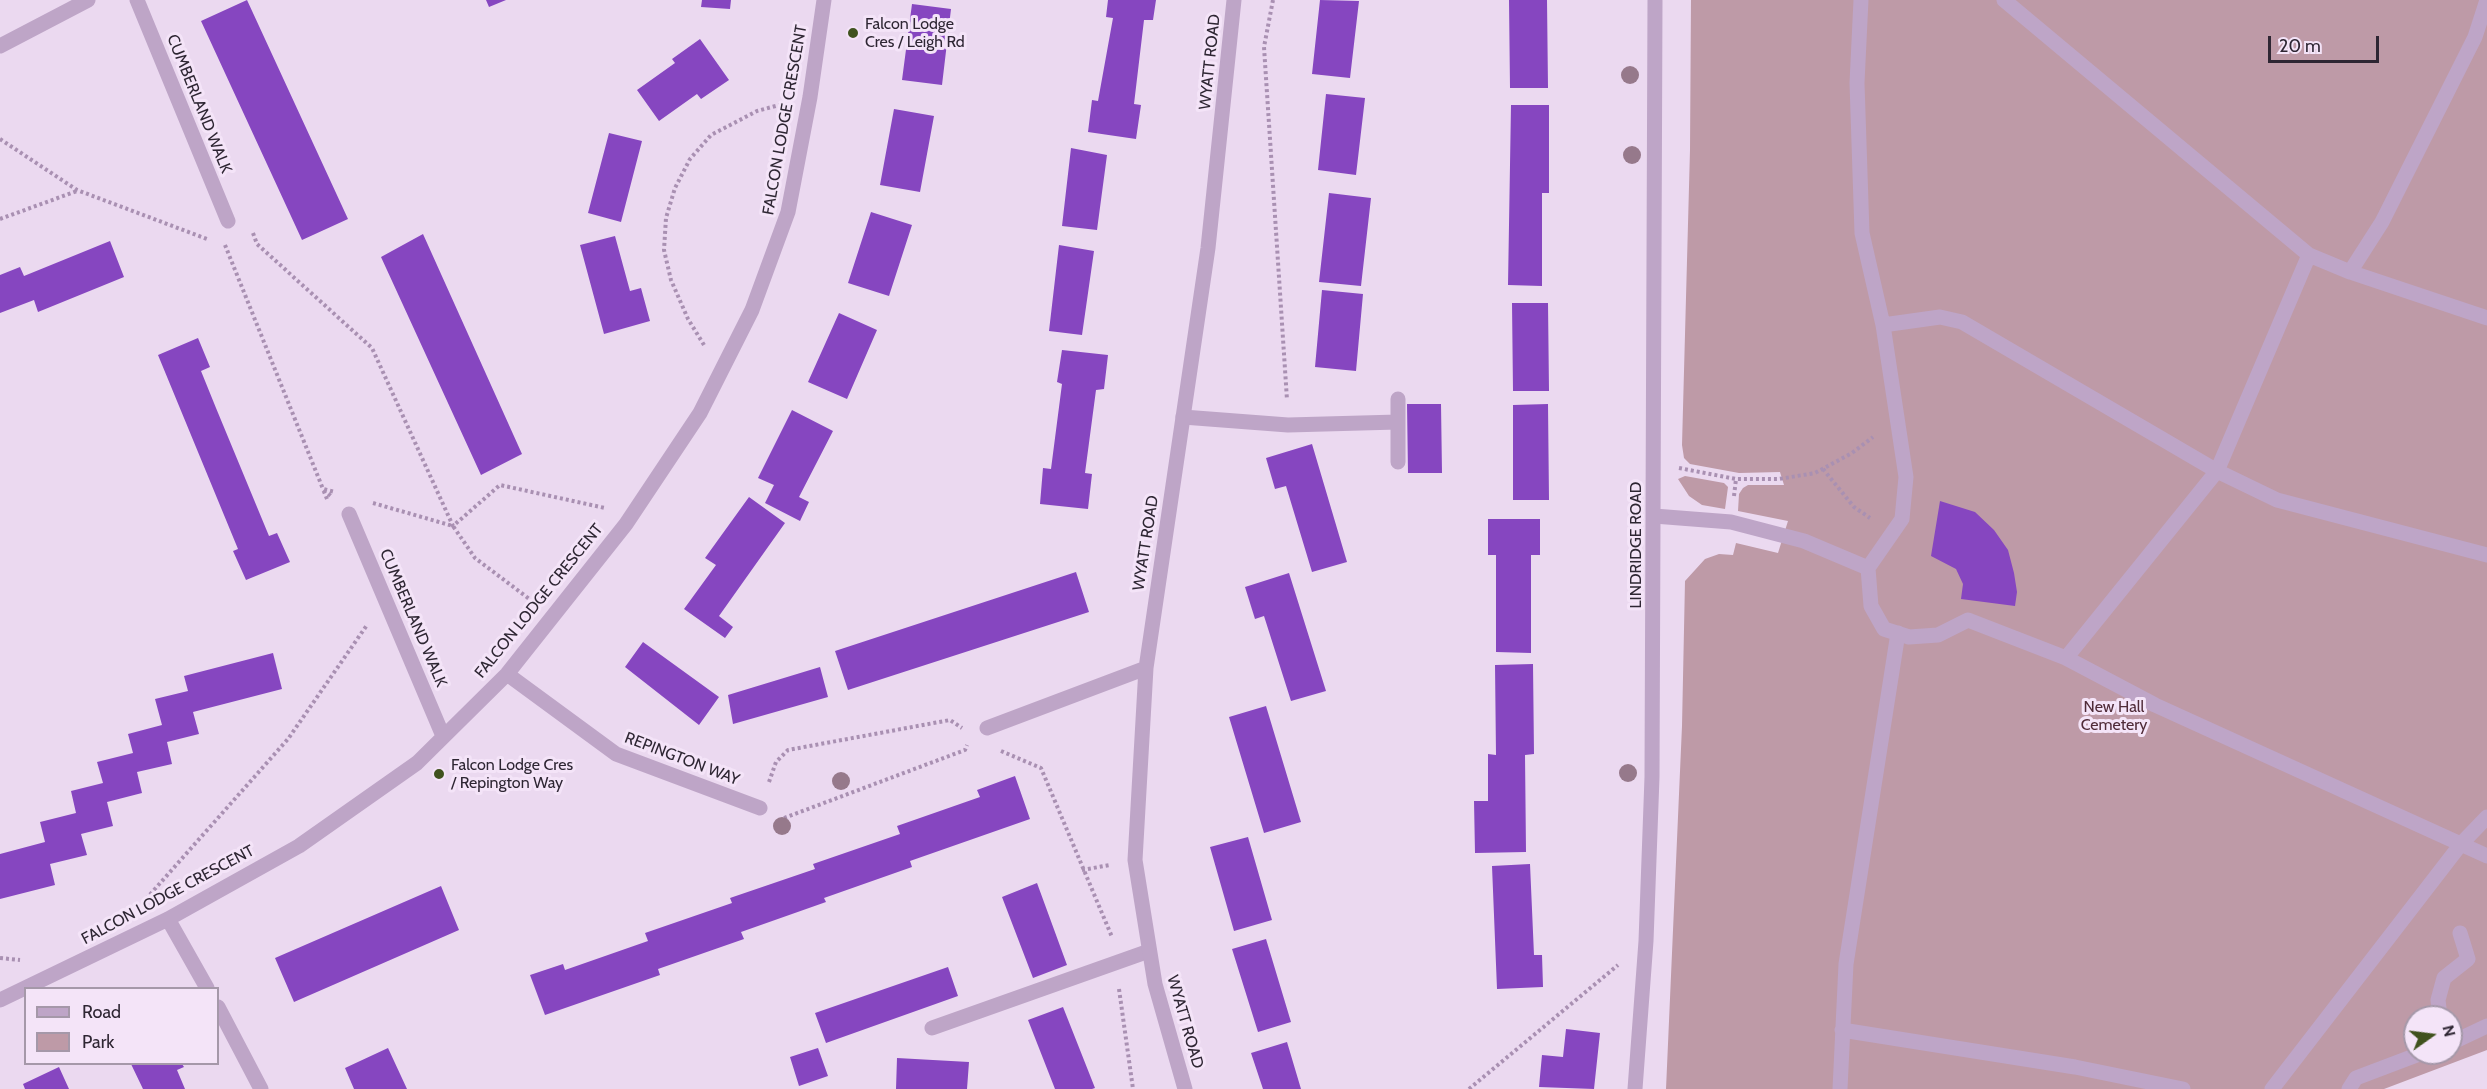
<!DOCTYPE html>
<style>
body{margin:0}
#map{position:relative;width:2487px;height:1089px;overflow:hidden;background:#ebd9f0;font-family:Cabin,sans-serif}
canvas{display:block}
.legend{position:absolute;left:24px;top:987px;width:195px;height:78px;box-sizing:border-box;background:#f4e4f8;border:2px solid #a598a9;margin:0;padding:8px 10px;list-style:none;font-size:18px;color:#2e2633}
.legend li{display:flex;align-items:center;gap:12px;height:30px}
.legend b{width:30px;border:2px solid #a598a9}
.north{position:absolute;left:2403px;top:1005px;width:60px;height:60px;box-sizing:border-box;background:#f4e4f8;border:2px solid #a598a9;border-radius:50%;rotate:76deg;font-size:16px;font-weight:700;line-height:24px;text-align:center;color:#2e2633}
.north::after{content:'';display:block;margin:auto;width:21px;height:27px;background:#40521e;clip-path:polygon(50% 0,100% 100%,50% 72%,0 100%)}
.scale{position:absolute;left:2268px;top:36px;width:111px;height:27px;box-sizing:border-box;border:3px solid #2e2633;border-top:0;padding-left:8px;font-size:18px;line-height:21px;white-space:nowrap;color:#2e2633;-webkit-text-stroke:4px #f4e4f8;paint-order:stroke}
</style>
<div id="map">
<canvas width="2487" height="1089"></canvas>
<ul class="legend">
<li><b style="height:8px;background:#bea5c7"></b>Road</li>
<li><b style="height:16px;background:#be9aa7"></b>Park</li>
</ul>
<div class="north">N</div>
<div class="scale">20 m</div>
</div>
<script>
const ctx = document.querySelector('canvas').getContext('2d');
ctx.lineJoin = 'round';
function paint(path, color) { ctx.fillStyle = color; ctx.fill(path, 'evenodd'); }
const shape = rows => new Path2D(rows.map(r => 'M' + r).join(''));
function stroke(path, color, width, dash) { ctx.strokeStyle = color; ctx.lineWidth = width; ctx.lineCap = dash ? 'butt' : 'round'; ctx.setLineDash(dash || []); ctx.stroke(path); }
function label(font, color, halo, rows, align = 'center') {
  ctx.font = font + ' Cabin,sans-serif'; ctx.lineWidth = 6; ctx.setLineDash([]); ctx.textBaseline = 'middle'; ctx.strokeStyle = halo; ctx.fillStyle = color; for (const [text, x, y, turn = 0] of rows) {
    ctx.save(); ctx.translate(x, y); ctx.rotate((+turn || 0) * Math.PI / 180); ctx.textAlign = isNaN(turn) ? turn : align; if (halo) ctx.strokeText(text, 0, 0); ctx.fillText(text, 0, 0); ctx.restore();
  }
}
paint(shape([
 [1691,0,2487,0,2487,1050,2384,1089,1666,1089,1682,726,1685,581,1705,559,1719,554,1733,555,1736,543,1778,553,1788,521,1738,511,1739,494,1743,488,1748,485,1784,485,1780,472,1739,473,1690,464,1684,458,1682,445,1690,150],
 [2415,1017,2451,1017,2451,1053,2415,1053],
 [1685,476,1724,483,1728,487,1725,509,1702,505,1689,496,1678,479]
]), '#be9aa7');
paint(shape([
 [247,0,348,219,302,240,201,21],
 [486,0,506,0,489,7],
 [702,0,731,0,730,9,701,7],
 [1108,0,1156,0,1153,20,1144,20,1134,104,1141,105,1136,139,1088,132,1092,100,1098,101,1113,18,1106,17],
 [1320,0,1359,1,1350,78,1312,74],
 [1509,0,1547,0,1548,88,1510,88],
 [912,4,951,9,942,85,902,80],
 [700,39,729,80,701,99,697,94,659,121,637,90,675,63,672,59],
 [1326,94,1365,98,1356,175,1318,170],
 [1511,105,1549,105,1549,193,1542,193,1542,286,1508,285],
 [894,109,934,116,920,192,880,185],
 [609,133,642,141,621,222,588,213],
 [1071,148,1107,155,1097,230,1062,226],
 [1329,193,1371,198,1361,286,1319,282],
 [871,212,912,225,889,296,848,283],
 [423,234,522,454,481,475,381,257],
 [615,236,630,291,641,288,650,321,604,334,580,245],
 [110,241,124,277,38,312,34,300,0,313,0,275,20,267,24,276],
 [1059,245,1094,251,1082,335,1049,331],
 [1322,290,1363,294,1356,371,1315,367],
 [1512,303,1548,303,1549,391,1513,391],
 [839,313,877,330,847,399,808,382],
 [198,338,210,367,201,371,216,408,269,536,277,533,290,562,246,580,233,551,238,549,158,355],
 [1062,350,1108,355,1104,389,1096,390,1085,473,1092,474,1088,509,1040,504,1043,468,1051,469,1062,384,1057,382],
 [1407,404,1441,404,1442,473,1408,473],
 [1548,404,1549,500,1513,500,1513,405],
 [792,410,833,431,799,497,809,502,800,521,765,503,774,485,758,478],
 [1312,444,1347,562,1312,572,1286,486,1275,489,1266,458],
 [749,497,785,523,719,616,733,627,725,638,684,609,716,565,705,558],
 [1940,501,1975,512,1994,530,2008,550,2014,573,2017,592,2015,606,1961,599,1963,584,1956,569,1931,556],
 [1488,519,1540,519,1540,555,1531,555,1531,653,1496,652,1496,555,1488,555],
 [1076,572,1089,612,848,690,835,651],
 [1289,573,1326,691,1291,701,1264,616,1255,619,1245,587],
 [643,642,719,697,699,725,625,667],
 [273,653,282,689,193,712,199,734,167,742,172,764,137,772,142,793,107,802,113,826,81,834,87,855,50,864,55,885,0,899,0,854,45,842,40,822,76,813,71,791,103,783,97,762,133,753,128,734,162,725,155,699,188,691,184,676],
 [1533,664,1534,754,1525,755,1526,852,1475,853,1474,801,1488,801,1488,754,1496,755,1495,665],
 [820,667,828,697,733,724,728,695],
 [1266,706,1301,822,1264,833,1229,717],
 [1015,776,1030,819,910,861,912,867,824,898,826,902,741,932,744,939,658,969,660,975,545,1015,530,975,563,964,565,970,648,941,645,933,732,903,730,898,815,869,813,864,900,834,897,826,980,797,977,790],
 [1248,837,1272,920,1234,931,1210,847],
 [1530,864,1534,955,1542,955,1543,987,1497,989,1492,866],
 [1037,883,1067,965,1033,978,1002,897],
 [441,886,459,930,294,1002,275,958],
 [1266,939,1291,1022,1258,1032,1232,949],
 [948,967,958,996,826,1043,815,1013],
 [1063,1007,1095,1088,1092,1089,1055,1089,1028,1020],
 [1566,1029,1600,1033,1594,1089,1539,1087,1542,1055,1563,1057],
 [1287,1042,1301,1089,1263,1089,1251,1053],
 [388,1048,407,1089,354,1089,345,1068],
 [818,1048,828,1076,799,1086,790,1057],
 [897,1058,969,1062,967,1089,896,1089],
 [131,1064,182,1064,184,1067,177,1070,185,1089,143,1089],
 [59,1067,69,1089,25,1089,23,1084]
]), '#8646c0');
stroke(shape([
 [1273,0,1264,47,1287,400],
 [0,139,77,190,207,239],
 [0,219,77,191],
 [253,233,257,244,372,348,453,526,500,485,605,508],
 [225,245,323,489,332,497],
 [704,345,688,319,671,280,664,250,666,218,675,188,690,159,711,135,757,111,783,104],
 [1679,468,1736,479,1779,479,1815,473,1852,453,1873,437],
 [1823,469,1854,507,1870,518],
 [1734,496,1736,479],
 [327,499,323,489,335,492],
 [373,503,453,526,475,558,532,601],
 [1001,751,1041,768,1112,937],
 [769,782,776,762,788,750,950,720,962,728],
 [784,818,965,750,967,745],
 [1082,870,1110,865],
 [146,899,288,739,367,625],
 [0,958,20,960],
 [1119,989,1133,1089],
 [1469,1089,1618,965]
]), '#a990b2', 4, [3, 3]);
stroke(shape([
 [2004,0,2309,255,2217,471,2066,658],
 [2487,0,2475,37,2382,222,2350,272,2487,318],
 [2309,255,2350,272],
 [1883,325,1940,317,1962,322,2217,471,2277,500,2487,555],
 [1183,417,1288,425,1398,422],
 [1398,462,1398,399],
 [1654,516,1731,522,1804,541,1868,568,1902,519,1906,477,1883,325,1862,233,1857,83,1861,0],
 [1868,568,1871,606,1884,629,1909,637,1938,635,1968,620,2066,658,2155,705,2487,856],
 [2440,1017,2438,1000,2444,978,2468,959,2460,933],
 [932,1028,1149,951],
 [1842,1030,2075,1067,2183,1089],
 [2451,1043,2487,1026],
 [1840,1089,1846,964,1898,633],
 [2272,1089,2461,844,2487,817],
 [2349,1089,2356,1078,2422,1053]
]), '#bea5c7', 15);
stroke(shape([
 [137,0,228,221],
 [0,46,88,0],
 [349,514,443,736],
 [507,674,616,754,760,808],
 [987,728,1146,668],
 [168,919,207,988],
 [0,1000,168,919,299,846,417,763,507,674,626,524,700,413,752,310,788,212,810,97,824,0],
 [218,1007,261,1089],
 [1185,1089,1155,984,1135,860,1146,668,1208,248,1234,0],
 [1635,1089,1646,941,1652,777,1655,0]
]), '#bea5c7', 15);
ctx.fillStyle = '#96798b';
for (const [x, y] of [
 [1630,75],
 [1632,155],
 [1628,773],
 [841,781],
 [782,826]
]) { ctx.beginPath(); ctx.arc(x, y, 9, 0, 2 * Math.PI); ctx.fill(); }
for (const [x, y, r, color] of [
 [853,33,6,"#40521e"],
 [439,774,6,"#40521e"]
]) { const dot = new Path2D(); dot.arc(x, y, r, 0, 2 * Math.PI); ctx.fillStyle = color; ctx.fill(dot); stroke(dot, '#f4e4f8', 2); }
label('16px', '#2e2633', '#f4e4f8', [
 ["Falcon Lodge",865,24],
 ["Cres / Leigh Rd",865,42],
 ["Falcon Lodge Cres",451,765],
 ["/ Repington Way",451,783]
], 'left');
label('16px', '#2e2633', '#f4e4f8', [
 ["WYATT ROAD",1210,62,-84],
 ["CUMBERLAND WALK",199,104,68],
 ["FALCON LODGE CRESCENT",785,120,-80],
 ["WYATT ROAD",1146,543,-81],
 ["LINDRIDGE ROAD",1636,545,-90],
 ["FALCON LODGE CRESCENT",539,601,-51],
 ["CUMBERLAND WALK",413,618,67],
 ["REPINGTON WAY",682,759,21],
 ["FALCON LODGE CRESCENT",168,895,-28],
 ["WYATT ROAD",1185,1022,74]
]);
label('16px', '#502b38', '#f4e4f8', [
 ["New Hall",2114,707],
 ["Cemetery",2114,725]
]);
</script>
